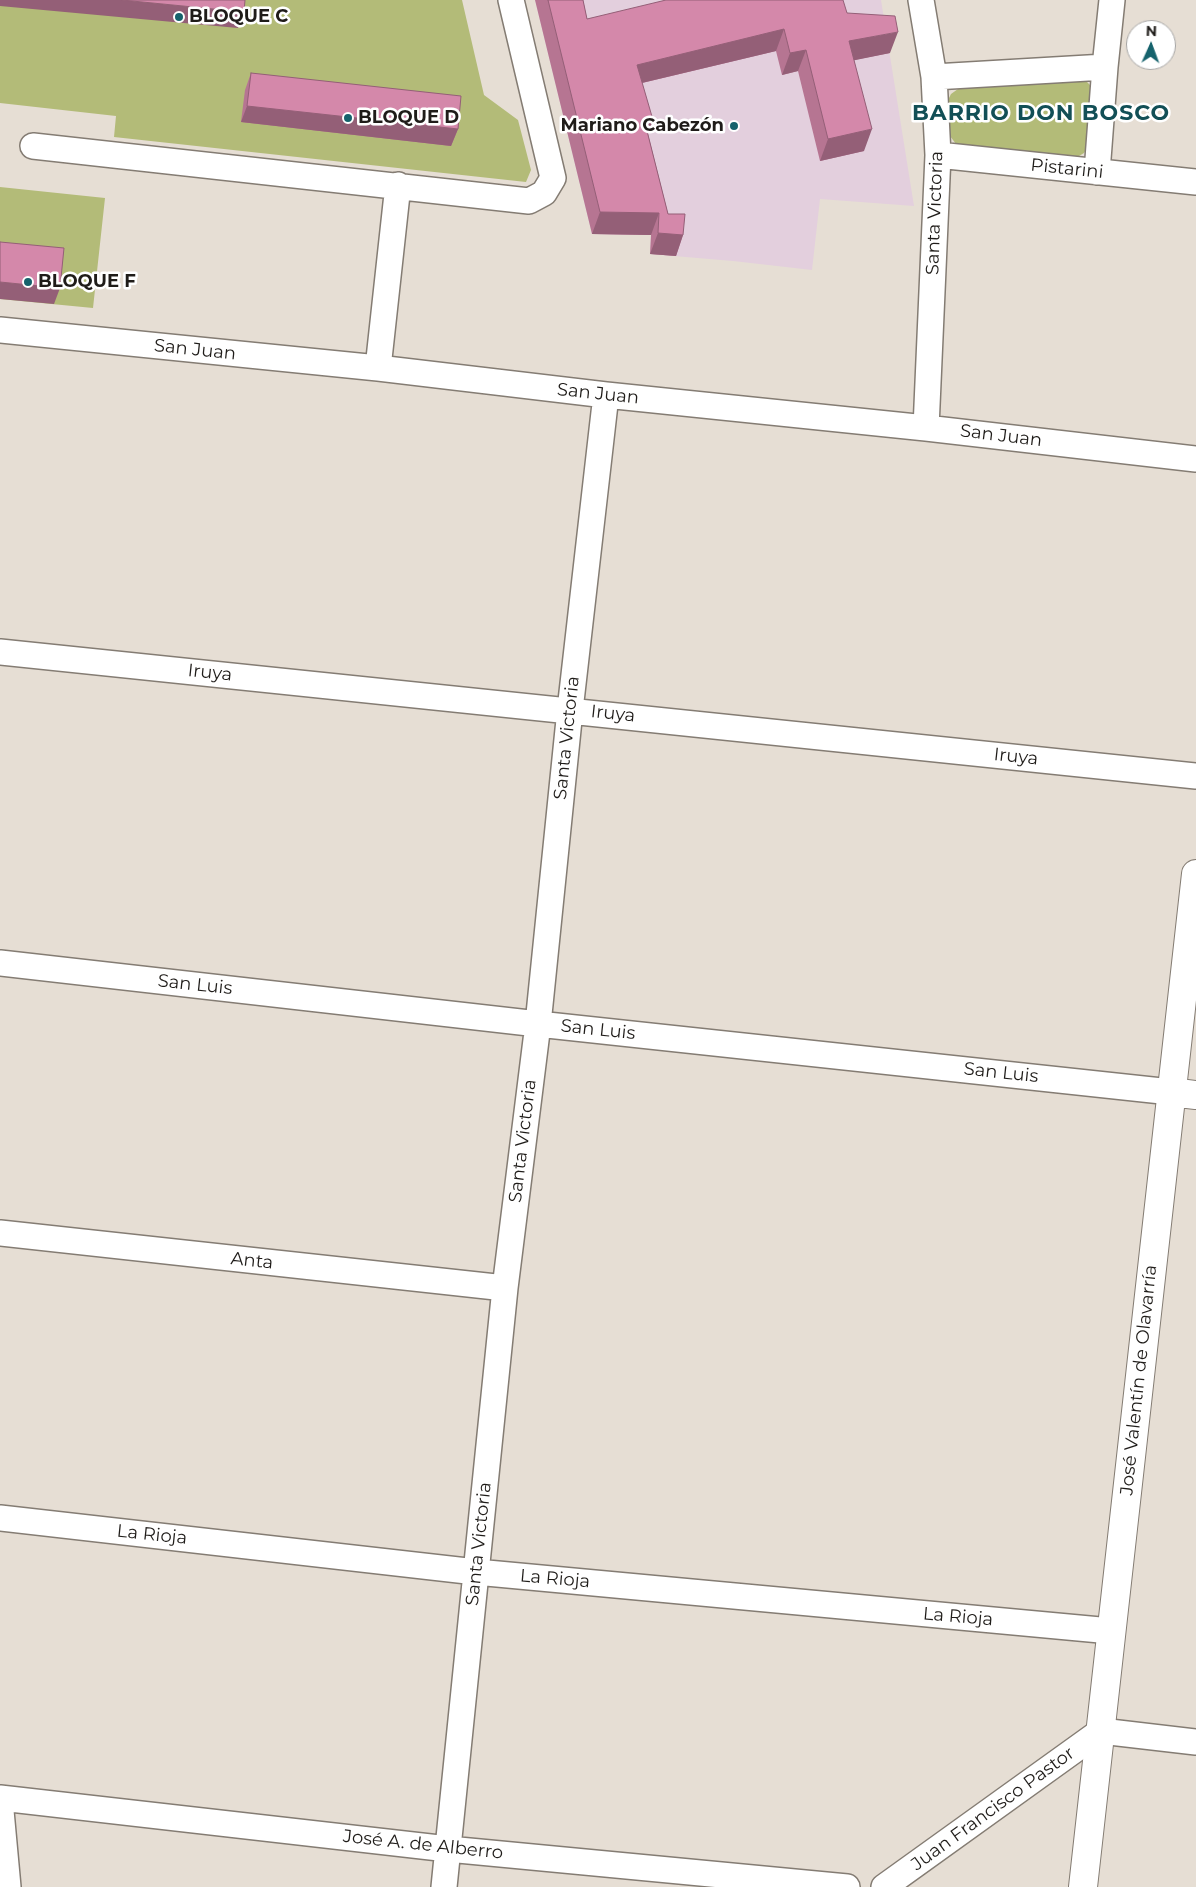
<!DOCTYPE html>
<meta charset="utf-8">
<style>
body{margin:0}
#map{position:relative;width:1196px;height:1887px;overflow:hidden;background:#e6ded4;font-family:Montserrat,sans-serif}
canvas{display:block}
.north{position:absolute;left:1126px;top:20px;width:50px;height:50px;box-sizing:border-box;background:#fff;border:1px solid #a5a4a3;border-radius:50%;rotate:2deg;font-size:14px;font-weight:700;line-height:20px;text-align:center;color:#1f1c19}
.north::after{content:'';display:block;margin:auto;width:18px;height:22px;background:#15626c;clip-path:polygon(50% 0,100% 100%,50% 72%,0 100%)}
</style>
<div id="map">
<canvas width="1196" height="1887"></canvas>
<div class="north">N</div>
</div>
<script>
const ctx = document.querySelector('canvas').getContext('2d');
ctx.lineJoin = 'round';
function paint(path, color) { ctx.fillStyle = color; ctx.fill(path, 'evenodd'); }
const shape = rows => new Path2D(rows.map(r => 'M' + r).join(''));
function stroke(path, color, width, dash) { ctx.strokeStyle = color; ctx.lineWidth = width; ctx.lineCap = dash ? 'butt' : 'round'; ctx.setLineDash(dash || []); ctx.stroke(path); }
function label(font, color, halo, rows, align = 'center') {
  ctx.font = font + ' Montserrat,sans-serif'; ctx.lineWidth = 5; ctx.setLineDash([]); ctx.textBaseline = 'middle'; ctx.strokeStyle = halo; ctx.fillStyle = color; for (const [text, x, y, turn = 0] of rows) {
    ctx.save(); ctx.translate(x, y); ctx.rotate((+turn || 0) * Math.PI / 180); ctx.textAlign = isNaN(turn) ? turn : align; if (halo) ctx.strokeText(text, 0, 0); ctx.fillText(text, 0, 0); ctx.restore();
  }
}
paint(shape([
 [535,0,881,0,914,206,820,199,812,270,733,261,650,254,651,235,592,234]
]), '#e3cfdd');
paint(shape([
 [0,0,462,0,484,95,518,120,531,170,526,182,114,137,116,116,0,103],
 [1081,80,1087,82,1091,86,1092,93,1088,146,1084,153,1079,156,1073,159,956,144,950,136,946,104,951,94,958,89],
 [0,187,105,198,93,308,0,299]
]), '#b3bb78');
const minor = shape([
 [921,0,934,77,938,155,926,428],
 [934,77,1105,67],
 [33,146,529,201,544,193,553,178,511,0],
 [938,155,1196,182],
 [1097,172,1105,67,1112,0],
 [0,330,378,368,606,395,926,428,1196,459],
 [378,368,398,185],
 [0,652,1196,776],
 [0,963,538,1024,1171,1092],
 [0,1233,505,1288],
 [0,1518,476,1572,1111,1631],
 [0,1798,448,1849,847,1887],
 [0,1800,8,1887],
 [444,1887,505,1288,538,1024,570,710,606,395],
 [884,1887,1101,1731,1196,1742]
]);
const tertiary = shape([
 [1171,1092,1196,1095],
 [1083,1887,1196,874]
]);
stroke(minor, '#847c73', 28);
stroke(tertiary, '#847c73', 30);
stroke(minor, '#fff', 25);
stroke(tertiary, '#fff', 28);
paint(shape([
 [535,0,583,0,587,19,847,13,890,53,854,60,864,151,820,161,798,71,782,75,776,51,642,83,648,134,668,214,683,235,676,256,650,254,651,235,592,234],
 [251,73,458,129,451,146,241,122,245,90]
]), '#b67592');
paint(shape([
 [0,0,122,0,244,12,238,28,0,6],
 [784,29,776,51,629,86,637,65],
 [898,32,890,53,841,63,849,41],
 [806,50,798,71,782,75,790,53],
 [247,106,458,129,451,146,241,122],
 [653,120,645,142,645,123],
 [872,129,864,151,820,161,828,139],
 [600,212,659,213,651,235,592,234],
 [658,233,683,235,676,256,650,254],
 [0,282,60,288,54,304,0,299]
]), '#945f77');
const building = shape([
 [122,0,245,0,244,12,122,0],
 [548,0,583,0,587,19,666,0,843,0,847,13,895,16,898,32,849,41,872,129,828,139,806,50,790,53,784,29,637,65,653,120,645,123,668,214,685,214,683,235,658,233,659,213,600,212,548,0],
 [251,73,461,96,458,129,247,106,251,73],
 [0,242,64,248,60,288,0,282,0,242]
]);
paint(building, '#d488aa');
stroke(building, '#945f77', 1);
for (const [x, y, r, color] of [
 [179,17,5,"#15626c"],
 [348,118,5,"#15626c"],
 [734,126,5,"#15626c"],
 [28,282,5,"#15626c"]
]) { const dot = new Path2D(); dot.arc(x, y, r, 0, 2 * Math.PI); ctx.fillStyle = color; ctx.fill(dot); stroke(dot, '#fff', 2); }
label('bold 18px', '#1f1c19', '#fff', [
 ["BLOQUE C",189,17],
 ["BLOQUE D",358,118],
 ["Mariano Cabezón",724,126,"right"],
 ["BLOQUE F",38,282]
], 'left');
label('18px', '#1f1c19', '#fff', [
 ["Pistarini",1067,169,6],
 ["Santa Victoria",935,213,-88],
 ["San Juan",195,350,6],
 ["San Juan",598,394,6],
 ["San Juan",1001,436,7],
 ["Iruya",210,673,6],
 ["Iruya",613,714,6],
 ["Santa Victoria",567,738,-84],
 ["Iruya",1016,757,6],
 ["San Luis",195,985,6],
 ["San Luis",598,1030,6],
 ["San Luis",1001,1073,6],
 ["Santa Victoria",523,1141,-83],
 ["Anta",252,1261,6],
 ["José Valentín de Olavarría",1139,1380,-84],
 ["La Rioja",152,1535,6],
 ["Santa Victoria",479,1544,-84],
 ["La Rioja",555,1579,5],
 ["La Rioja",958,1617,5],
 ["Juan Francisco Pastor",993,1809,-36],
 ["José A. de Alberro",423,1845,6]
]);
ctx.letterSpacing = '1px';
label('bold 22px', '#124f56', '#fff', [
 ["BARRIO DON BOSCO",1041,114]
]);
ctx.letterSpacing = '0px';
</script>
